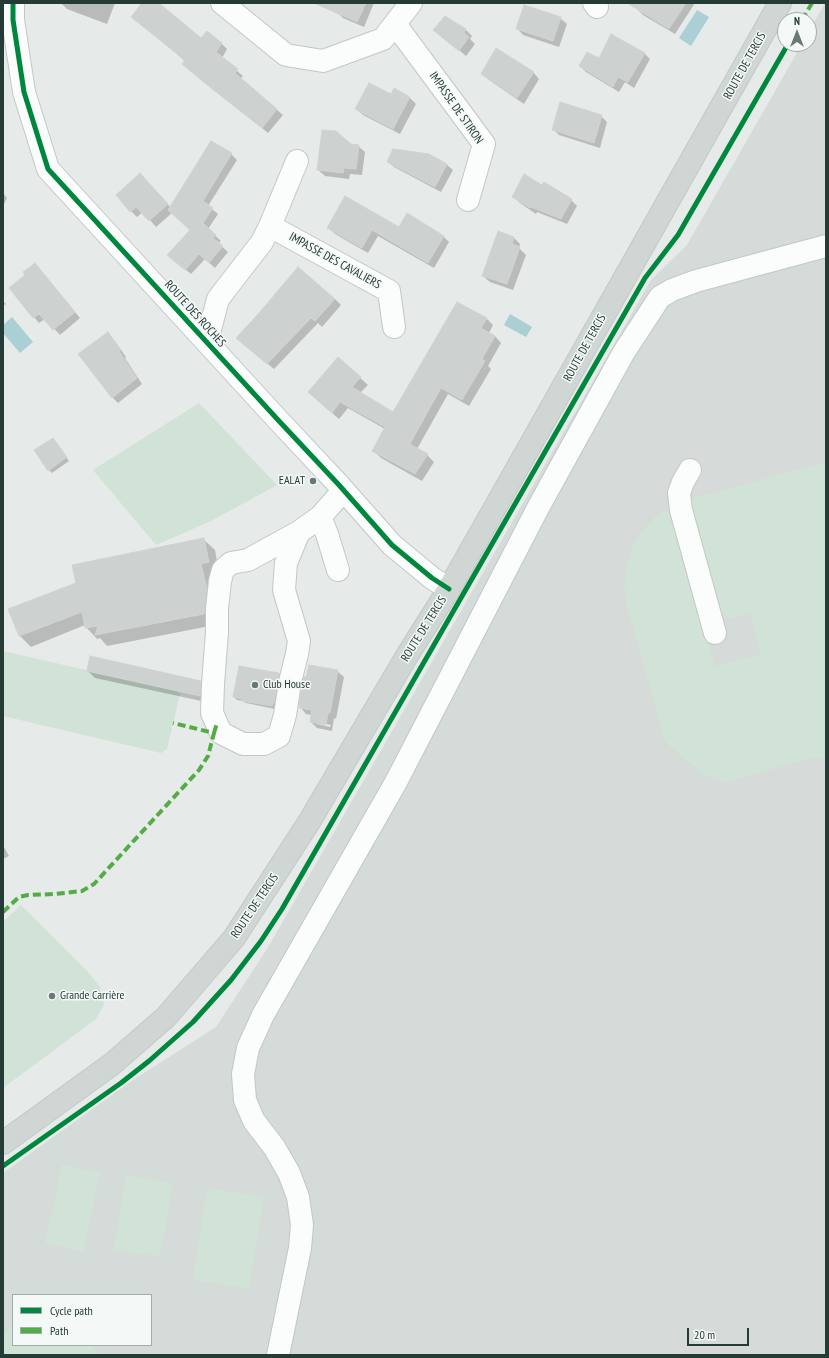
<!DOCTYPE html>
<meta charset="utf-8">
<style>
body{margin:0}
#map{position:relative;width:829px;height:1358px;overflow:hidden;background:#e6eae8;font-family:"PT Sans Narrow",sans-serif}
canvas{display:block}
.frame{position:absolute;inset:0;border:4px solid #253c36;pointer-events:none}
.legend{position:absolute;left:12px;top:1294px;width:140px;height:52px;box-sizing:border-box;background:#f4f9f7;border:1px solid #a1adaa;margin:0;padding:5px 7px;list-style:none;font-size:12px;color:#253c36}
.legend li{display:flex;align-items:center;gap:8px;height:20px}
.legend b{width:20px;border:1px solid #a1adaa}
.north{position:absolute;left:777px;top:12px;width:40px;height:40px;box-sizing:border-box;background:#f4f9f7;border:1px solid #a1adaa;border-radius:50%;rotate:0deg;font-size:11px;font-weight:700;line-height:16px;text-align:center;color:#253c36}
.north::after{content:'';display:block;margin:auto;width:14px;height:18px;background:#697974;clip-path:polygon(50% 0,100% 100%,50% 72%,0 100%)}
.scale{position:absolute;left:687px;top:1328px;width:62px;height:18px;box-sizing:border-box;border:2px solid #253c36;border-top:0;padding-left:5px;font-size:12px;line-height:14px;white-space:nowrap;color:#253c36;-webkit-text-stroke:3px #f4f9f7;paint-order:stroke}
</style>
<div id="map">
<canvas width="829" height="1358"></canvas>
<div class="frame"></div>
<ul class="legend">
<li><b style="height:5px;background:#00873e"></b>Cycle path</li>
<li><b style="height:5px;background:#53ac45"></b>Path</li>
</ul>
<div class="north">N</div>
<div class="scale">20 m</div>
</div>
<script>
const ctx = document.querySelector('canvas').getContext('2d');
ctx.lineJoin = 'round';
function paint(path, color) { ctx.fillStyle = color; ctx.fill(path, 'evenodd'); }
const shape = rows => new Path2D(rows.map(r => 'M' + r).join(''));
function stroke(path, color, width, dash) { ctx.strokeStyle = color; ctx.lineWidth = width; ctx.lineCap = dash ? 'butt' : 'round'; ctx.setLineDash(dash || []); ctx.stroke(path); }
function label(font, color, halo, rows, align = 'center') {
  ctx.font = font + ' "PT Sans Narrow",sans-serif'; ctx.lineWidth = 3; ctx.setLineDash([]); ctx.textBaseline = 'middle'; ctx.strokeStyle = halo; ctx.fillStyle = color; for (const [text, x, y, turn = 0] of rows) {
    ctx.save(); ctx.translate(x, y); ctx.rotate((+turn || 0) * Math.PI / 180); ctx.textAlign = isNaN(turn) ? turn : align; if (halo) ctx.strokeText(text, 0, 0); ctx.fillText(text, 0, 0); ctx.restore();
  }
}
paint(shape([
 [825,3,826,1355,3,1355,3,1173,133,1080,216,1027,267,949,651,280,687,245,802,44,809,44,809,31],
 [13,1295,151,1295,151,1345,13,1345]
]), '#d4dbd8');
paint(shape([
 [199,403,277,485,211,521,156,545,93,470],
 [826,458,826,761,752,782,728,783,704,775,665,742,655,719,621,599,616,577,623,552,634,531,648,516,666,503,687,496],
 [701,613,718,621,750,613,761,654,715,666],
 [3,651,177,691,180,694,167,749,161,753,3,716],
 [21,905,87,971,100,987,104,1004,96,1019,3,1088,3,922],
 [62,1164,100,1173,83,1252,45,1243],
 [126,1175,173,1183,160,1257,114,1250],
 [207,1188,264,1197,249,1289,193,1280],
 [13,1323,13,1345,90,1345,103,1355,3,1355,3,1336]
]), '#d1e2d6');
paint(shape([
 [697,10,709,17,691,46,679,38],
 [510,314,532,327,526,337,504,325],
 [12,317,33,342,20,353,3,333,3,325]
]), '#aacfd4');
paint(shape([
 [61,3,115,3,107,24,67,9],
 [143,3,157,3,202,40,221,43,227,49,222,58,243,76,240,79,283,115,268,133,189,69,185,61,133,17],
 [341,3,374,3,364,27,343,18,337,12],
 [642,3,695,3,675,34,643,15,638,10],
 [445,17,466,30,472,36,470,39,475,44,466,56,435,30],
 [560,18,567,24,559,47,523,35,517,28],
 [644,53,650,59,634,88,625,82,619,92,586,72,580,66,599,59],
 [533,72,539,79,524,104,489,80,482,74],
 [394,90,410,98,416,104,400,134,363,115,357,109,391,95],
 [601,116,607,122,600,148,559,135,553,129],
 [351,145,358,146,365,152,362,175,350,174,349,179,325,176,318,170],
 [231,154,237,160,208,206,218,214,208,229,221,241,218,243,228,252,215,268,205,259,191,274,174,260,191,230,172,213,156,227,143,212,137,217,131,211,146,181,171,208],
 [429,155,447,165,453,170,441,192,394,167,388,161],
 [542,186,571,200,577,206,567,224,537,212,536,214,520,203,514,197],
 [3,193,7,198,3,206],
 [329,228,399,228,443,236,449,242,434,268,378,236,368,253,335,234],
 [513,237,520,244,519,248,526,255,513,290,490,282,483,276],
 [35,264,80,318,60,335,45,319,39,323,34,317,26,275],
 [335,299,341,305,322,327,318,323,274,369,243,344,249,325],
 [3,301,6,304,3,306],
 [486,318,493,325,489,333,495,336,501,343,488,366,491,369,469,406,448,394,417,449,427,455,434,462,422,481,381,458,374,451,385,429,348,408,339,419,316,399,338,358,368,385,360,393,393,414],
 [113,339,126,357,125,358,142,384,118,403,112,397],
 [55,442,69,461,52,473,49,470],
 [203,539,215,550,219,573,215,625,107,646,100,638,97,639,86,627,85,625,31,647,19,635],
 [88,671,200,682,207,688,206,702,95,678],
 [337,671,344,677,336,719,334,718,332,731,317,728,311,722,312,715,306,714,300,707],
 [317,722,331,725,330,727,317,724],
 [279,674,282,677,275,709,246,703,243,701,237,700,234,697],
 [3,845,9,856,3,859]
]), '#0003');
stroke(shape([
 [759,842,705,857,691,857,679,853,668,844,661,831,599,610,596,585,599,560,606,537,618,515,636,496,658,481,690,470,826,433],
 [675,935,700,1355]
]), '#d6dad9', 56);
stroke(shape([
 [652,876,826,827]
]), '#d6dad9', 140);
const building = shape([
 [142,3,159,3,201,38,207,31,222,43,216,52,238,69,235,73,277,109,262,128,206,84,182,64,185,60,131,17,142,3],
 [314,3,366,3,357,22,314,3],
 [627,3,686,3,669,29,627,3],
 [524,5,561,17,553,41,516,29,524,5],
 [445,16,466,29,464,33,469,37,459,51,433,30,445,16],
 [611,34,645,53,628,82,618,77,613,87,579,66,587,52,599,58,611,34],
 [496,48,534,72,517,98,481,74,496,48],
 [369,83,391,94,394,88,410,97,393,129,355,109,369,83],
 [560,102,602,115,594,143,552,130,560,102],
 [322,130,336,131,351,144,359,145,356,169,344,168,343,173,317,170,322,130],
 [211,141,232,153,203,201,213,208,203,223,216,235,213,238,223,246,209,263,199,254,185,270,167,255,190,230,168,210,211,141],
 [393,149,429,154,447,164,435,187,387,162,393,149],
 [140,173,168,204,149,221,136,207,130,212,116,195,140,173],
 [524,174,542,185,544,182,572,199,561,219,531,207,530,208,512,197,524,174],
 [345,196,399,227,407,213,444,236,428,263,372,230,362,248,327,228,345,196],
 [498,231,514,237,512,244,520,247,507,284,482,276,498,231],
 [35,263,75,312,53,330,39,314,33,318,9,288,25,275,23,272,35,263],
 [298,267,335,299,315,321,311,318,267,364,236,338,260,312,298,267],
 [457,302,487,318,481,328,495,336,482,359,485,361,462,400,441,388,427,413,410,444,428,454,415,474,372,451,385,427,340,402,332,413,308,392,338,357,361,377,352,387,393,412,457,302],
 [108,332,121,350,119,351,137,378,112,398,78,354,108,332],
 [53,438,67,457,48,471,34,450,53,438],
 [204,538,209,562,201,564,207,589,204,614,95,635,98,626,85,628,82,612,19,636,8,609,76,583,72,565,204,538],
 [90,656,201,681,200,696,87,671,90,656],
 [309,665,338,670,330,713,328,713,326,725,310,722,312,710,299,708,302,684,304,677,306,677,309,665],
 [239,666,279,673,274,703,273,703,272,706,242,701,242,699,233,697,239,666]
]);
paint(building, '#cdd1d0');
stroke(building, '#cfd3d1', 1);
const minor = shape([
 [13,3,13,20,24,92,48,169,279,421,339,485,392,545,432,578,449,589],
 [222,3,286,55,323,61,383,39,411,3],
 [594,3,597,7],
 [395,24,484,144,468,200],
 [270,226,389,291,394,327],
 [207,341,218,299,262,242,270,226,297,161],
 [690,470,683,482,679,493,681,510,715,633],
 [299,532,248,560,231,563,223,570,220,581,217,609,217,632,213,684,212,713,221,733,243,744,264,744,279,736,285,715,290,682,297,654,299,641,284,590,286,563,299,532,320,517],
 [338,570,327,534,320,517,343,491],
 [278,1355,300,1248,302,1225,298,1197,289,1173,274,1147,254,1121,245,1100,243,1074,248,1048,263,1015,396,782,539,506,624,352,660,297,672,290,696,281,826,246]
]);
const major = shape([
 [3,1143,112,1064,166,1017,234,938,309,822,408,654,449,589,780,3]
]);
stroke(minor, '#c3c7c5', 24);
stroke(major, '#c2c9c7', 24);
stroke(minor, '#fbfcfc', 22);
stroke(major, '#cfd6d4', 22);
stroke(shape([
 [802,20,812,3],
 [214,733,217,723],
 [3,912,19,897,28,895,55,894,82,891,94,884,199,770,208,756,214,733,173,723]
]), '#53ac45', 4, [8, 4]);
stroke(shape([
 [13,3,13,20,24,92,48,169,279,421,339,485,392,545,432,578,449,589],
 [3,1166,121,1083,149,1061,193,1022,231,980,261,941,282,909,645,278,678,235,788,44]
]), '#00873e', 5);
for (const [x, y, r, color] of [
 [313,481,4,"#697974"],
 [255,685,4,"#697974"],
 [52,996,4,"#697974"]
]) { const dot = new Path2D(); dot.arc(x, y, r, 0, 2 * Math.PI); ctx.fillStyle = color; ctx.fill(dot); stroke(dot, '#f4f9f7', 1.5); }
label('12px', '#253c36', '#f4f9f7', [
 ["ROUTE DE TERCIS",745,66,-61],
 ["IMPASSE DE STIRON",456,108,55],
 ["IMPASSE DES CAVALIERS",335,261,29],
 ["ROUTE DES ROCHES",195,314,48],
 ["ROUTE DE TERCIS",585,348,-61],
 ["ROUTE DE TERCIS",424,629,-58],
 ["ROUTE DE TERCIS",255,906,-56]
]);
label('12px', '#253c36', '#f4f9f7', [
 ["EALAT",305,481,"right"],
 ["Club House",263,685],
 ["Grande Carrière",60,996]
], 'left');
</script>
